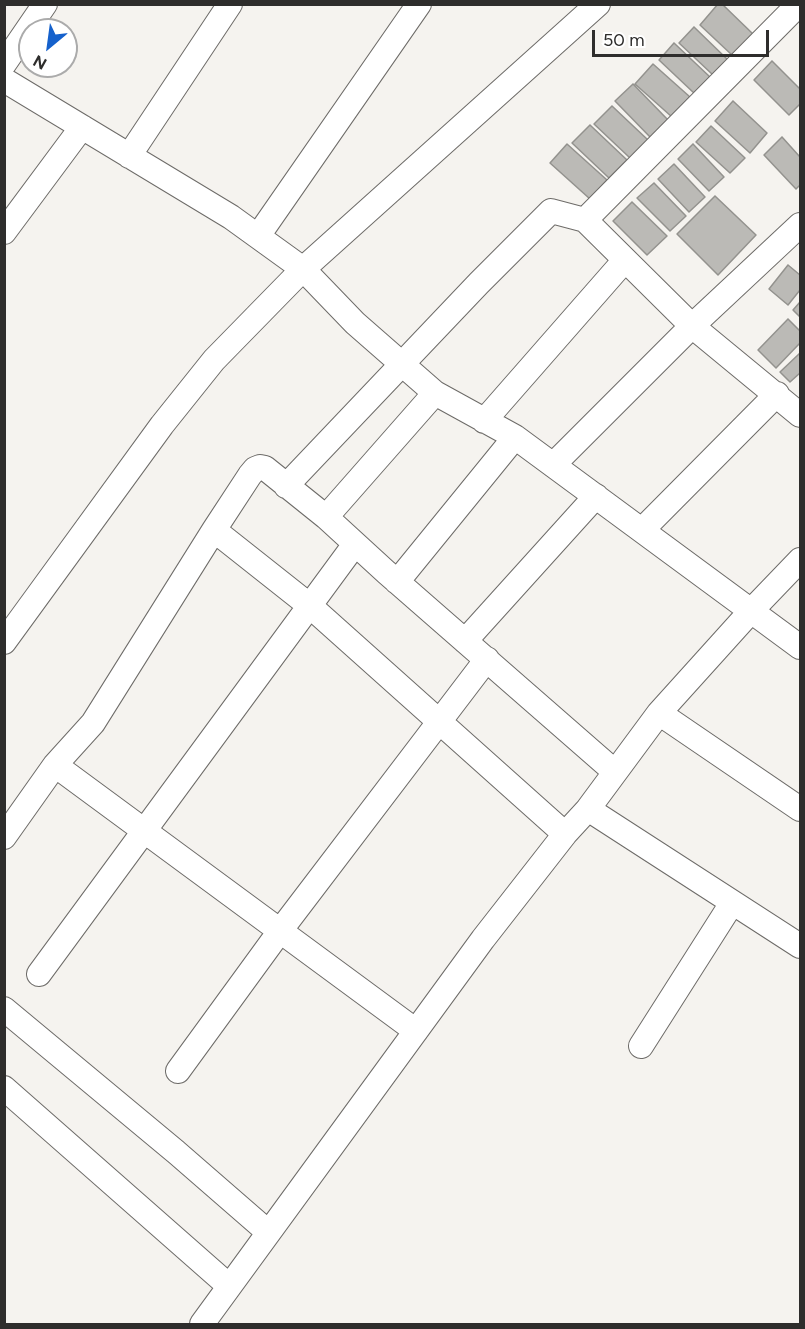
<!DOCTYPE html>
<style>
body{margin:0}
#map{position:relative;width:805px;height:1329px;overflow:hidden;background:#f5f3ef;font-family:Figtree,sans-serif}
canvas{display:block}
.frame{position:absolute;inset:0;border:6px solid #2e2d2c;pointer-events:none}
.north{position:absolute;left:18px;top:18px;width:60px;height:60px;box-sizing:border-box;background:#fff;border:2px solid #ababab;border-radius:50%;rotate:209deg;font-size:16px;font-weight:700;line-height:24px;text-align:center;color:#2e2d2c}
.north::after{content:'';display:block;margin:auto;width:21px;height:27px;background:#1561cc;clip-path:polygon(50% 0,100% 100%,50% 72%,0 100%)}
.scale{position:absolute;left:592px;top:30px;width:177px;height:27px;box-sizing:border-box;border:3px solid #2e2d2c;border-top:0;padding-left:8px;font-size:18px;line-height:21px;white-space:nowrap;color:#2e2d2c;-webkit-text-stroke:4px #fff;paint-order:stroke}
</style>
<div id="map">
<canvas width="805" height="1329"></canvas>
<div class="frame"></div>
<div class="north">N</div>
<div class="scale">50 m</div>
</div>
<script>
const ctx = document.querySelector('canvas').getContext('2d');
ctx.lineJoin = 'round';
function paint(path, color) { ctx.fillStyle = color; ctx.fill(path, 'evenodd'); }
const shape = rows => new Path2D(rows.map(r => 'M' + r).join(''));
function stroke(path, color, width, dash) { ctx.strokeStyle = color; ctx.lineWidth = width; ctx.lineCap = dash ? 'butt' : 'round'; ctx.setLineDash(dash || []); ctx.stroke(path); }
const building = shape([
 [718,4,722,4,753,34,733,56,700,25,718,4],
 [694,27,728,60,713,75,679,43,694,27],
 [674,43,710,77,695,94,659,60,674,43],
 [772,61,800,89,800,104,789,115,754,80,772,61],
 [653,64,690,97,672,117,635,84,653,64],
 [633,84,669,121,651,138,615,101,633,84],
 [733,101,767,133,750,153,715,121,733,101],
 [612,106,648,140,630,158,594,124,612,106],
 [590,125,627,160,609,178,572,143,590,125],
 [711,126,745,158,730,173,696,142,711,126],
 [782,137,800,157,800,185,796,189,764,155,782,137],
 [567,144,607,180,590,199,550,163,567,144],
 [693,144,724,177,709,191,678,159,693,144],
 [674,164,705,197,689,212,658,179,674,164],
 [654,183,686,216,670,231,637,198,654,183],
 [715,196,756,235,718,275,677,234,715,196],
 [632,202,667,236,647,255,613,221,632,202],
 [788,265,800,275,800,290,788,305,769,289,788,265],
 [800,302,800,317,793,310,800,302],
 [788,319,800,331,800,343,776,368,758,350,788,319],
 [800,353,800,373,790,382,780,372,800,353]
]);
paint(building, '#bbbab6');
stroke(building, '#93928e', 1.5);
const street = shape([
 [4,64,45,4],
 [4,80,231,217,303,269,355,323,435,393,515,437,800,647],
 [129,156,230,4],
 [800,225,692,326,800,415],
 [4,232,82,127],
 [258,236,419,4],
 [484,421,625,260],
 [553,465,692,326,585,220],
 [286,486,479,283,551,211,585,220,799,4],
 [326,517,435,393],
 [214,530,310,606,565,834],
 [642,530,777,394],
 [397,582,515,437],
 [465,641,596,496],
 [4,642,162,425,214,360,303,269,598,4],
 [659,713,800,809],
 [55,765,416,1031],
 [588,809,800,946],
 [4,837,55,765,93,723,214,530,250,475,255,469,260,467,265,468,326,517,386,572,615,772],
 [39,974,355,544],
 [4,1009,176,1152,268,1232],
 [641,1046,732,903],
 [178,1071,280,931,487,659],
 [4,1088,229,1286],
 [202,1324,483,939,565,834,588,809,659,713,751,611,800,560]
]);
stroke(street, '#6d6b68', 26);
stroke(street, '#fff', 24);
</script>
